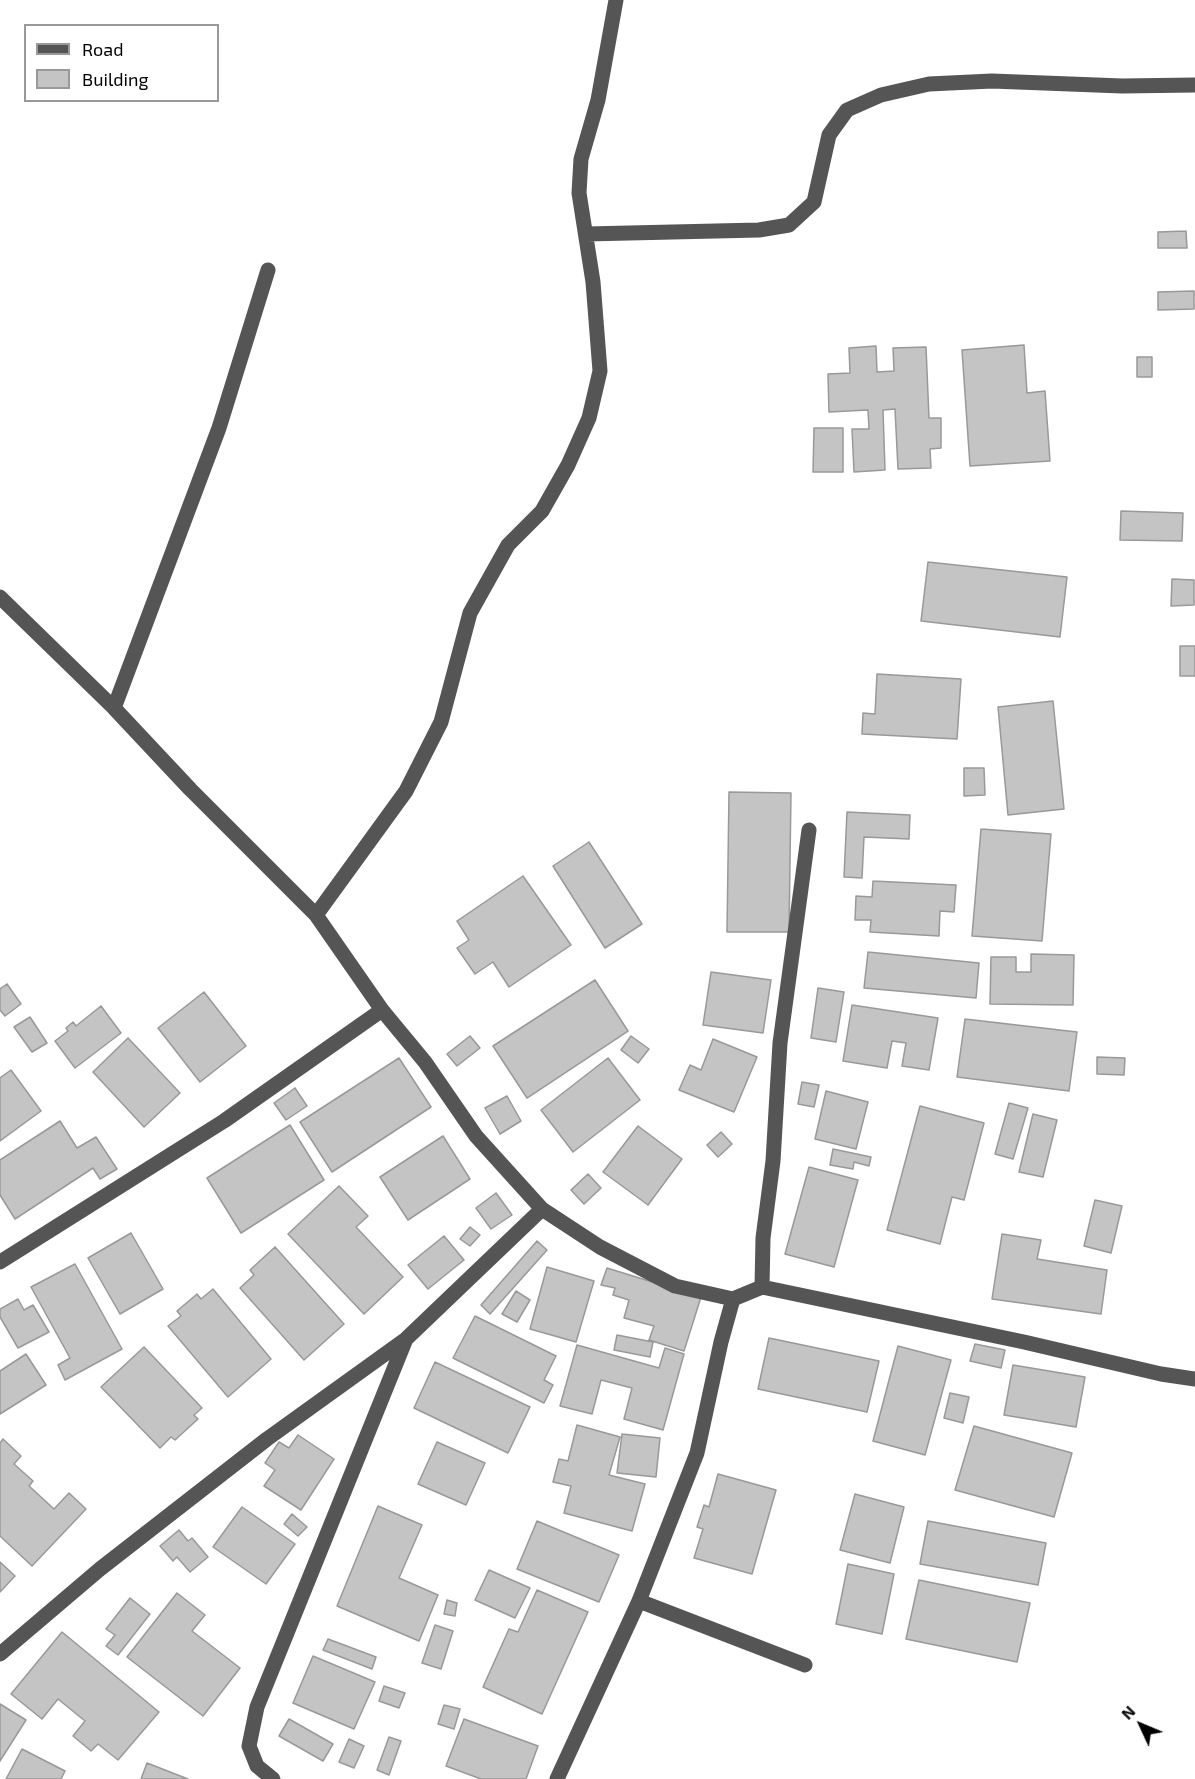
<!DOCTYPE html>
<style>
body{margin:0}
#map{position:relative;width:1195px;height:1779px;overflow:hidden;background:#fff;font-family:"Exo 2",sans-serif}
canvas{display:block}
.legend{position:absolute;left:24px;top:24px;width:195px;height:78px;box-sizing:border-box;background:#fff;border:2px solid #999;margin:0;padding:8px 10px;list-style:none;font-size:18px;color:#000}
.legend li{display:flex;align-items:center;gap:12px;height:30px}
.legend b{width:30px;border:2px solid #999}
.north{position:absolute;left:1111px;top:1695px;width:60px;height:60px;-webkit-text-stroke:4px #fff;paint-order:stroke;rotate:314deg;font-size:16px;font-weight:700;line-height:24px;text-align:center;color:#000}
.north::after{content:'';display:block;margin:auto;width:21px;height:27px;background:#000;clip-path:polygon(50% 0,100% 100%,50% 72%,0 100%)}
</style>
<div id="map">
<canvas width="1195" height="1779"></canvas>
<ul class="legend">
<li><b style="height:8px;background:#555"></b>Road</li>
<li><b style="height:16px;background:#c4c4c4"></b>Building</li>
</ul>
<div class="north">N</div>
</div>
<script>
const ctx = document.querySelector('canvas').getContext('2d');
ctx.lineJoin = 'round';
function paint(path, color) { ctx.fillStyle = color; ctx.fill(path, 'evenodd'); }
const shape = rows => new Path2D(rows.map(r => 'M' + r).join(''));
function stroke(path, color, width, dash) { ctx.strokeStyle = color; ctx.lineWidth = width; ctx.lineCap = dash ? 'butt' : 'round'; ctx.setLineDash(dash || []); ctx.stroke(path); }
const building = shape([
 [1186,231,1187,248,1158,248,1158,232,1186,231],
 [1194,291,1194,309,1158,310,1158,292,1194,291],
 [1024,345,1027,393,1045,391,1050,461,970,466,962,350,1024,345],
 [876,346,877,372,894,371,893,348,926,347,929,418,941,418,941,448,930,449,931,468,898,469,895,409,883,410,885,470,854,472,852,429,869,429,868,410,829,412,828,374,850,373,849,348,876,346],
 [1137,357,1152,357,1152,377,1137,377,1137,357],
 [814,428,843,428,843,472,813,472,814,428],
 [1121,511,1183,513,1182,541,1120,540,1121,511],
 [928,562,1067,577,1060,637,921,621,928,562],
 [1172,579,1194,580,1194,605,1171,606,1172,579],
 [1180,646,1195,646,1195,676,1180,676,1180,646],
 [877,674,961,679,957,739,862,734,863,713,875,714,877,674],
 [1053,701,1064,809,1008,815,998,707,1053,701],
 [964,768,984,768,985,795,964,796,964,768],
 [729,792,791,793,789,932,727,932,729,792],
 [847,812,910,815,909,839,864,837,862,878,844,877,847,812],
 [981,829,1051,834,1042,941,972,936,981,829],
 [589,842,642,924,605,948,553,866,589,842],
 [523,876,571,945,509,987,493,962,475,974,457,948,469,940,457,921,523,876],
 [873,881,956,885,954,912,940,911,939,936,870,932,871,920,855,920,856,896,872,897,873,881],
 [868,952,979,963,976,998,864,988,868,952],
 [1031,954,1074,955,1073,1005,990,1004,991,957,1016,957,1016,972,1031,972,1031,954],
 [711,972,771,980,763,1033,703,1025,711,972],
 [595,980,628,1031,527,1098,493,1046,595,980],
 [7,984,21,1004,5,1016,0,1010,0,989,7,984],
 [818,988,844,992,836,1042,811,1038,818,988],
 [204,992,246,1046,200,1082,158,1028,204,992],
 [852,1005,938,1018,929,1070,902,1066,906,1043,892,1041,887,1068,843,1061,852,1005],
 [101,1006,121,1033,75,1068,55,1041,68,1031,66,1028,73,1022,76,1026,101,1006],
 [30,1017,47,1043,32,1052,14,1027,30,1017],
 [965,1019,1077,1032,1069,1091,957,1077,965,1019],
 [470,1036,480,1048,457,1066,447,1054,470,1036],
 [631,1036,649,1049,638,1063,621,1050,631,1036],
 [128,1038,180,1093,144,1127,93,1072,128,1038],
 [713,1039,757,1057,734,1112,679,1090,690,1065,701,1070,713,1039],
 [1097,1057,1125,1058,1124,1075,1097,1074,1097,1057],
 [399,1058,431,1107,332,1172,300,1122,399,1058],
 [608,1058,640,1100,573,1152,541,1110,608,1058],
 [11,1070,41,1111,0,1141,0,1078,11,1070],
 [802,1082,819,1085,814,1107,798,1104,802,1082],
 [295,1088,307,1106,286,1120,274,1103,295,1088],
 [826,1091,868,1102,856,1149,815,1139,826,1091],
 [507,1096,521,1121,500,1134,485,1108,507,1096],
 [1009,1103,1028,1108,1013,1159,995,1154,1009,1103],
 [920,1106,984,1123,964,1200,952,1197,940,1244,887,1230,920,1106],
 [1033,1114,1057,1120,1043,1177,1019,1172,1033,1114],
 [60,1121,77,1148,96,1137,117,1169,100,1179,93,1168,15,1219,0,1195,0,1160,60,1121],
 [290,1125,324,1180,241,1233,207,1178,290,1125],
 [638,1126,682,1159,648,1205,603,1172,638,1126],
 [721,1132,732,1144,718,1157,707,1145,721,1132],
 [443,1136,470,1179,408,1220,380,1177,443,1136],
 [833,1149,871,1157,869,1166,854,1162,853,1169,830,1165,833,1149],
 [809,1167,858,1180,834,1267,785,1254,809,1167],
 [588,1174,601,1188,584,1204,571,1190,588,1174],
 [339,1186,368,1216,356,1227,403,1277,364,1314,288,1234,339,1186],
 [496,1193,512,1215,491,1229,476,1208,496,1193],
 [1095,1200,1122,1206,1111,1253,1084,1246,1095,1200],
 [470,1227,480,1235,470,1246,460,1239,470,1227],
 [131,1233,163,1289,120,1314,88,1258,131,1233],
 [1002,1234,1041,1240,1037,1259,1107,1270,1101,1314,992,1299,1002,1234],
 [444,1236,464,1260,428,1289,408,1265,444,1236],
 [537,1241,547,1250,490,1314,481,1305,537,1241],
 [275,1247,344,1324,304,1360,240,1288,254,1275,250,1270,275,1247],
 [75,1264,122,1349,65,1380,58,1365,70,1358,31,1287,75,1264],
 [547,1267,594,1281,576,1342,530,1329,547,1267],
 [607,1268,701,1297,684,1351,649,1340,654,1326,624,1318,629,1300,613,1295,615,1288,601,1285,607,1268],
 [213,1289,271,1359,228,1397,168,1326,181,1316,177,1311,197,1294,201,1299,213,1289],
 [516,1291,530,1300,517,1322,502,1314,516,1291],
 [18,1299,24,1310,33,1305,49,1332,18,1348,0,1317,0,1309,18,1299],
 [475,1316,556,1356,544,1380,553,1385,544,1403,453,1358,475,1316],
 [617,1335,653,1342,650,1357,614,1350,617,1335],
 [769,1338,879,1361,867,1412,758,1389,769,1338],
 [975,1344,1005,1350,1001,1368,970,1361,975,1344],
 [577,1345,659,1368,665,1348,684,1354,663,1430,624,1419,632,1388,601,1380,592,1414,560,1406,577,1345],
 [898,1346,951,1360,925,1455,873,1441,898,1346],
 [144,1347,202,1408,194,1415,198,1419,175,1440,171,1437,160,1448,101,1387,144,1347],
 [26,1354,46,1385,0,1414,0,1371,26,1354],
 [435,1362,530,1407,508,1453,414,1408,435,1362],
 [1013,1365,1085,1377,1076,1427,1004,1415,1013,1365],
 [950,1393,969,1397,963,1423,944,1418,950,1393],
 [577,1425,620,1437,609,1475,645,1484,632,1531,564,1513,571,1486,553,1482,559,1459,568,1461,577,1425],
 [974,1426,1072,1453,1054,1517,955,1490,974,1426],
 [622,1434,660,1438,656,1477,617,1473,622,1434],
 [298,1435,334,1459,301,1510,264,1486,275,1470,265,1463,279,1442,289,1448,298,1435],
 [3,1439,21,1456,14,1464,33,1481,29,1486,54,1509,69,1493,86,1509,32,1566,0,1536,0,1443,3,1439],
 [437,1442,485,1463,466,1505,418,1484,437,1442],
 [718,1474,776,1490,752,1574,694,1558,703,1529,697,1527,704,1505,709,1507,718,1474],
 [855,1494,904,1507,890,1563,840,1550,855,1494],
 [378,1506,422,1525,399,1578,438,1595,419,1641,337,1606,378,1506],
 [242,1507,295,1544,266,1584,213,1547,242,1507],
 [292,1514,307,1527,298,1536,284,1524,292,1514],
 [537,1521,619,1555,599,1602,517,1569,537,1521],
 [928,1521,1046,1543,1038,1585,920,1564,928,1521],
 [179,1530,188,1541,192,1538,208,1557,190,1572,177,1557,173,1561,160,1546,179,1530],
 [0,1562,15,1576,0,1592,0,1562],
 [848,1564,894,1574,882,1634,836,1624,848,1564],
 [489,1570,530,1588,515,1618,475,1600,489,1570],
 [919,1580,1030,1603,1017,1662,906,1639,919,1580],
 [537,1590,588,1612,542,1714,483,1687,509,1629,518,1632,537,1590],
 [177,1593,205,1615,192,1631,240,1668,203,1716,127,1657,177,1593],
 [130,1598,150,1614,118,1655,106,1646,115,1635,106,1629,130,1598],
 [447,1600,457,1603,455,1616,444,1614,447,1600],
 [435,1625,453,1631,441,1669,422,1663,435,1625],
 [62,1632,159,1712,118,1760,98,1744,91,1751,73,1736,85,1721,58,1699,42,1719,11,1694,62,1632],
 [328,1639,376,1657,372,1669,323,1650,328,1639],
 [313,1656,375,1682,354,1729,293,1703,313,1656],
 [384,1686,405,1693,399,1708,379,1701,384,1686],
 [0,1704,26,1720,0,1761,0,1704],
 [444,1705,460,1709,454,1729,438,1724,444,1705],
 [289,1719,333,1744,323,1761,279,1736,289,1719],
 [464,1719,538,1746,526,1779,481,1779,446,1766,464,1719],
 [389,1737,401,1741,389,1775,377,1770,389,1737],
 [349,1739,364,1746,354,1768,339,1762,349,1739],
 [22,1749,65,1771,61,1779,6,1779,22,1749],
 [147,1763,188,1779,141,1779,147,1763]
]);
paint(building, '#c4c4c4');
stroke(building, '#999', 1.5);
stroke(shape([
 [586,234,759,230,789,225,814,202,829,135,847,110,881,95,929,84,992,81,1122,86,1195,85],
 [0,597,114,708,190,789,316,915,382,1010,425,1062,476,1136,542,1209,600,1247,675,1286,733,1299,762,1287,1024,1342,1161,1374,1195,1379],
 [114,708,219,428,268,270],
 [316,915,406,791,441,722,470,613,508,545,542,511,568,465,589,418,600,371,593,282,579,193,581,159,598,100,616,0],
 [0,1262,224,1121,382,1010],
 [762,1287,763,1238,773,1161,780,1043,809,830],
 [639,1601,805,1665],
 [0,1654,100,1569,267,1439,406,1339,542,1209],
 [273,1779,257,1766,249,1746,257,1707,406,1339],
 [557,1779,639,1601,697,1453,721,1342,733,1299]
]), '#555', 15);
</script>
